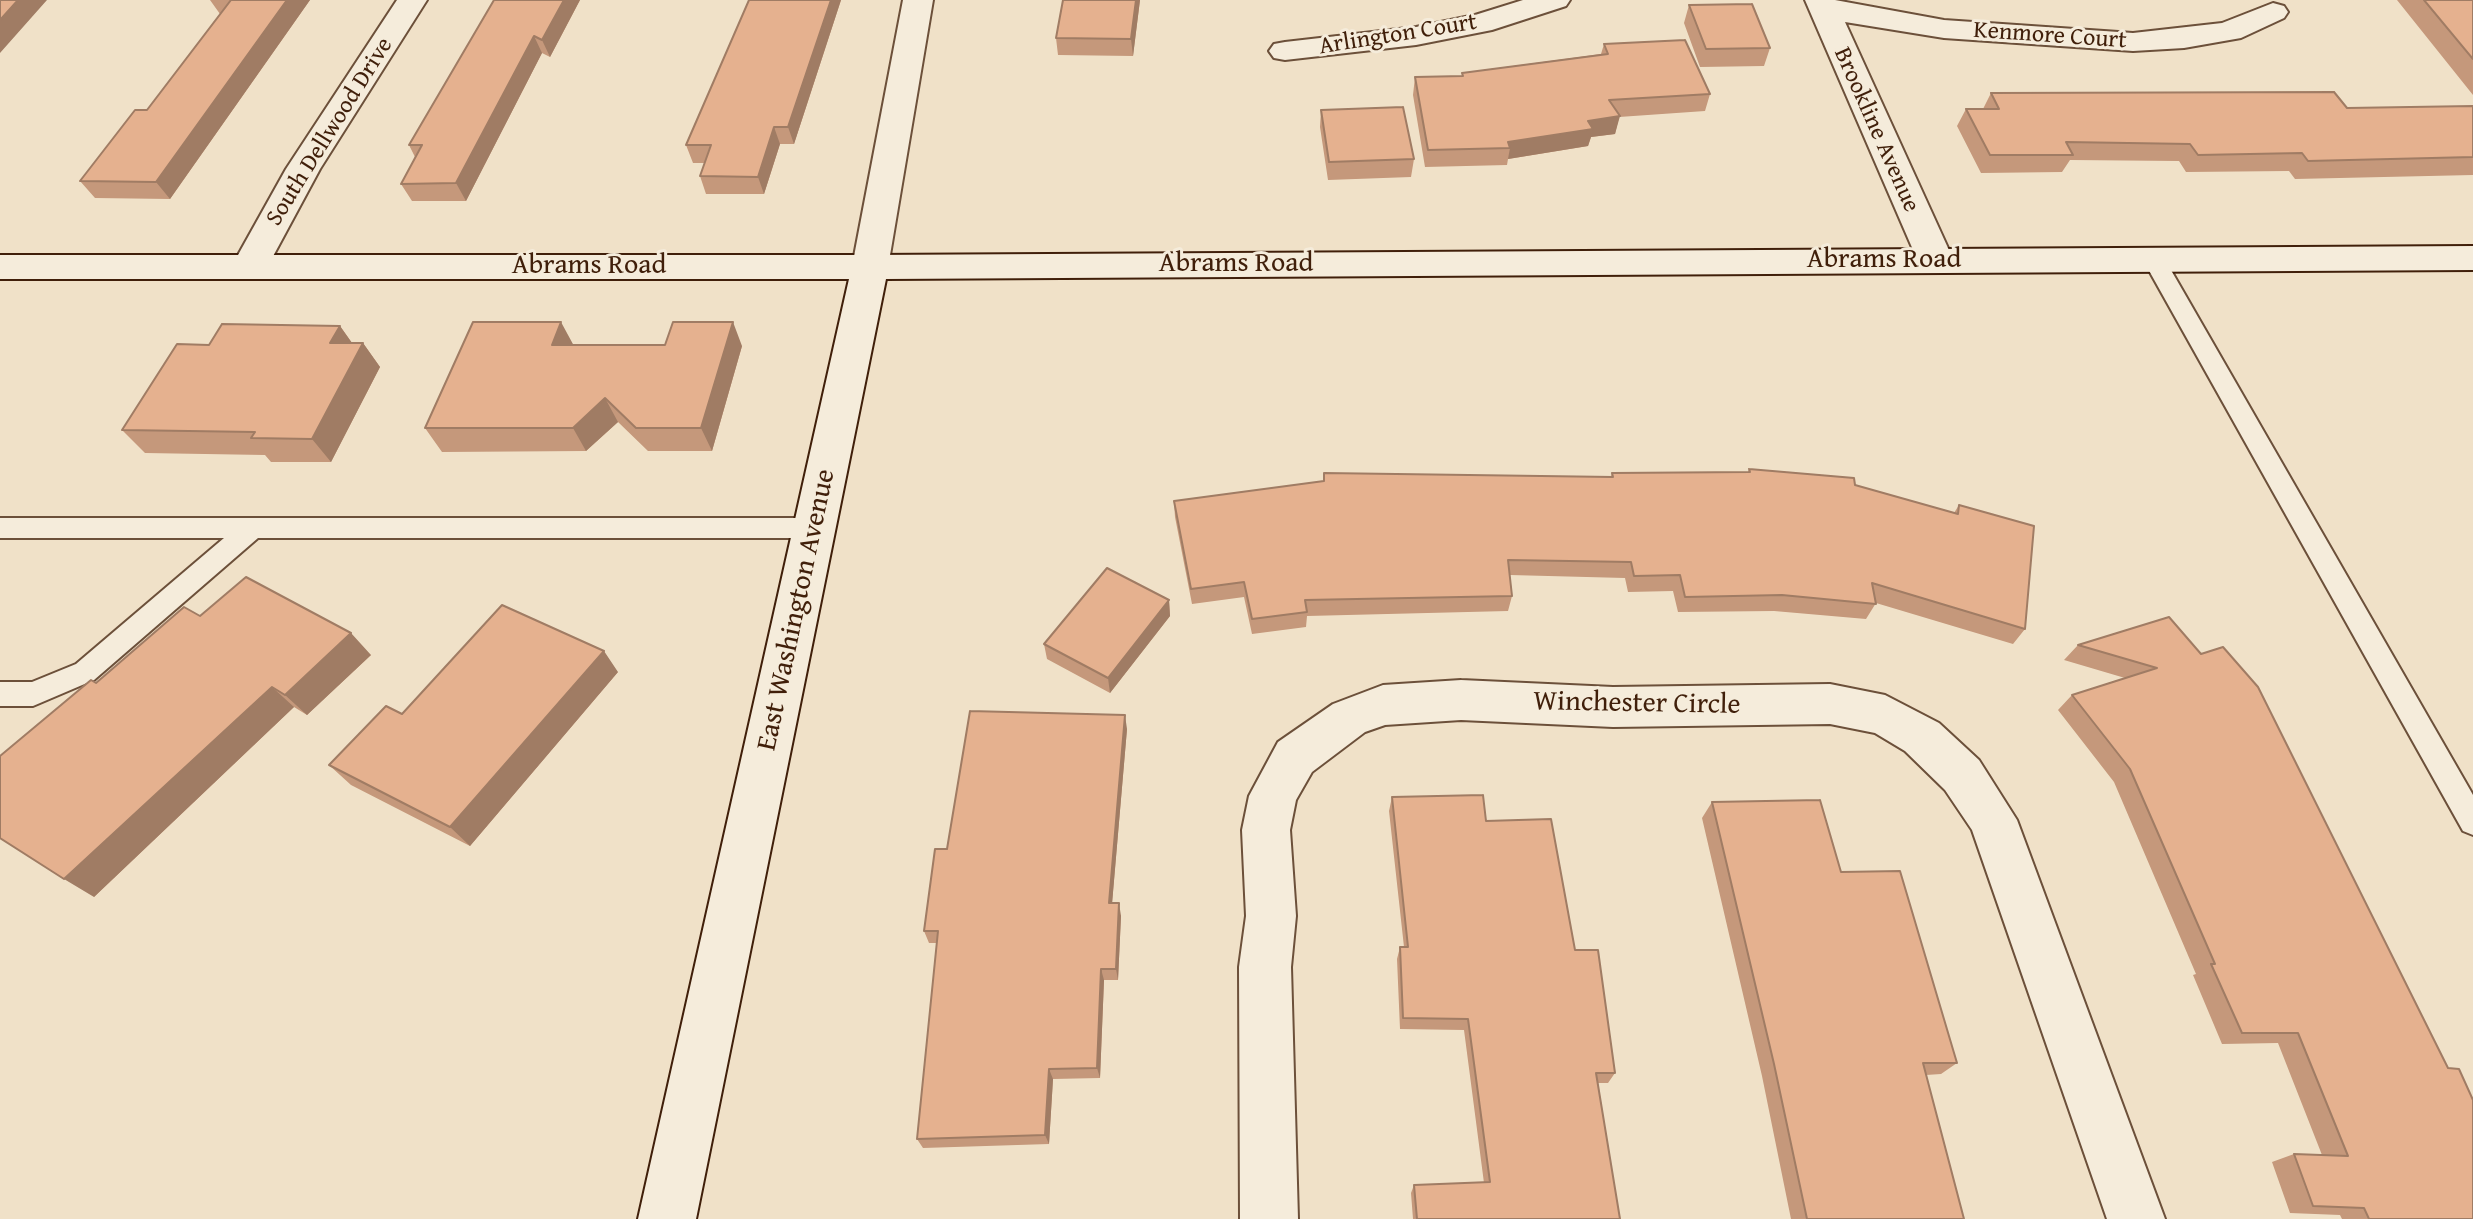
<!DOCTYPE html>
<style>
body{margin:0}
canvas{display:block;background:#f0e1c8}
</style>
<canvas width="2473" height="1219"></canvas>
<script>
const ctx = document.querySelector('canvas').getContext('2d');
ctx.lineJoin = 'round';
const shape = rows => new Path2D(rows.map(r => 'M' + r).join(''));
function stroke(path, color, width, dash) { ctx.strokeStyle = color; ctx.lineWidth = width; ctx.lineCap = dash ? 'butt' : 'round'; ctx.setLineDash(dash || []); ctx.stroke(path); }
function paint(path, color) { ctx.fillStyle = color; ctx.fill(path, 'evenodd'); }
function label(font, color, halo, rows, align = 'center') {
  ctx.font = font + ' "Gentium Book Plus",serif'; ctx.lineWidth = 6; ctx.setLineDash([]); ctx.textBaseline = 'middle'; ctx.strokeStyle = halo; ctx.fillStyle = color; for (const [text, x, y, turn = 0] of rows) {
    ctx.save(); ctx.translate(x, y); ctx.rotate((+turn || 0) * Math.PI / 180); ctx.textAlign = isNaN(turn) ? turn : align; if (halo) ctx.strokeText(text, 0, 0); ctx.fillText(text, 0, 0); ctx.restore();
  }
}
const lane = shape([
 [2153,251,2164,258,2473,795,2473,835,2463,831,2142,258,2153,251],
 [0,518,814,518,823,521,826,528,823,535,814,538,258,538,94,680,33,706,0,706,0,682,32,682,76,664,224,538,0,538,0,518]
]);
const street = shape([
 [397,0,427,0,320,169,264,273,251,276,238,273,233,264,286,169,397,0],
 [903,0,933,0,888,267,883,276,870,279,857,276,852,267,903,0],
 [1523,0,1570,0,1566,6,1492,30,1416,45,1285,60,1274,58,1269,51,1274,44,1285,42,1416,27,1475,15,1523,0],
 [1805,0,1835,0,1944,20,2133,33,2222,23,2273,3,2284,6,2288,12,2284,18,2241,38,2184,48,2133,51,1944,38,1845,22,1953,259,1948,268,1935,271,1922,268,1917,259,1805,0],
 [1461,680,1613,687,1830,684,1885,695,1939,723,1979,760,2017,820,2165,1219,2107,1219,1972,830,1945,790,1905,751,1875,733,1830,724,1613,727,1461,720,1385,725,1365,732,1312,772,1296,800,1290,830,1296,916,1291,967,1298,1219,1240,1219,1239,967,1246,916,1242,830,1249,796,1278,742,1333,704,1383,685,1461,680]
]);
const secondary = shape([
 [2473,246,2473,270,886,279,696,1219,638,1219,849,279,0,279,0,255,870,255,2473,246]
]);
stroke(lane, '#6c503a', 4);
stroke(street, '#6c503a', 4);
stroke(secondary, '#401f0a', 4);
paint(lane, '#f5ecdb');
paint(street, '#f5ecdb');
paint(secondary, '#f5ecdb');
paint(shape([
 [210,0,310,0,170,199,95,198,80,181,147,110,220,14],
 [494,0,580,0,550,57,542,53,466,201,412,201,401,184,415,157,409,145],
 [749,0,841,0,794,144,780,144,764,194,706,194,700,176,705,163,693,163,686,145],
 [1063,0,1140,0,1133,56,1058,55,1056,38],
 [2397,0,2473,0,2473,95],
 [1689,5,1770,48,1764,66,1700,67,1684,23],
 [1604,44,1710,94,1705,111,1619,117,1615,134,1591,137,1588,146,1508,159,1507,165,1425,167,1413,95,1415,77,1462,76,1462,73,1601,54],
 [1991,93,2347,108,2473,106,2473,175,2295,179,2289,171,2186,172,2179,161,2070,160,2062,172,1981,173,1957,126,1966,109,1983,109],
 [1321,110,1414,159,1411,177,1328,180,1320,127],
 [340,326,352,343,363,343,380,367,331,462,271,462,265,455,145,453,122,430,209,345],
 [574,345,742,346,712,451,648,451,618,422,586,451,442,452,425,428],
 [1749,469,1855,485,1954,513,1959,505,2025,629,2013,644,1876,603,1866,619,1774,611,1678,612,1673,591,1628,592,1625,578,1510,575,1512,596,1508,611,1307,616,1306,627,1252,634,1244,597,1192,604,1175,517,1174,501,1323,481,1324,473,1611,477,1612,473,1748,472],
 [1169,600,1170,616,1110,693,1047,659,1044,644],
 [200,616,371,655,307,715,294,707,94,897,96,683],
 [2169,617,2473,1219,2342,1219,2340,1215,2290,1213,2272,1162,2294,1154,2322,1155,2278,1043,2222,1044,2193,975,2196,974,2114,782,2058,710,2072,695,2125,678,2064,660,2078,645],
 [618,672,470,846,351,785,329,765,402,714],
 [1127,729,1112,903,1121,916,1118,980,1104,980,1100,1078,1053,1079,1049,1144,923,1148,917,1139,937,943,929,943,924,931,947,849],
 [1392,797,1486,821,1575,950,1615,1073,1608,1083,1598,1083,1620,1219,1413,1219,1411,1193,1414,1185,1484,1183,1464,1030,1400,1029,1397,959,1400,947,1404,947,1389,811],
 [1712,802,1841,872,1957,1063,1941,1074,1926,1075,1964,1219,1791,1219,1762,1076,1702,818]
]), '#c5987b');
paint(shape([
 [18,0,47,0,0,53,0,20],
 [287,0,310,0,170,199,156,182],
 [564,0,580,0,550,57,542,40],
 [831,0,841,0,794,144,788,127],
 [1136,0,1140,0,1133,56,1131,39],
 [534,36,542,53,466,201,456,183],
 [1620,116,1615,134,1591,137,1588,146,1508,159,1510,148,1508,142,1588,121],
 [774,127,780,144,764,194,758,177],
 [561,322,574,346,552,345],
 [733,322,742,346,712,451,701,428],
 [340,326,357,350,330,343],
 [363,343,380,367,331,462,312,439],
 [605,398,618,422,586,451,573,428],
 [1169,600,1170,616,1110,693,1108,678],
 [351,633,371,655,307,715,285,695],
 [604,651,618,672,470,846,450,827],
 [272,687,294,707,94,897,64,879],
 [1125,715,1127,729,1111,916,1109,903],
 [1119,903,1121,916,1118,980,1116,969],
 [1101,969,1104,980,1100,1078,1097,1068],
 [1049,1069,1053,1079,1049,1144,1045,1135]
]), '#a07c64');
const building = shape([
 [0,0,18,0,0,20,0,0],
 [231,0,287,0,156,182,80,181,135,110,147,110,231,0],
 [494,0,564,0,542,40,534,36,456,183,401,184,422,145,409,145,494,0],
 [749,0,831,0,788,127,774,127,758,177,700,176,711,145,686,145,749,0],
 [1063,0,1136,0,1131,39,1056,38,1063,0],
 [2424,0,2473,0,2473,59,2424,0],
 [1752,4,1770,48,1706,49,1689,5,1752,4],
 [1685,40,1710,94,1609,100,1620,116,1588,121,1593,129,1508,142,1510,148,1428,150,1415,77,1463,76,1462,73,1608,54,1604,44,1685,40],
 [2334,92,2347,108,2473,106,2473,157,2308,161,2302,153,2198,155,2190,144,2066,142,2073,155,1990,155,1966,109,1999,109,1991,93,2334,92],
 [1403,107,1414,159,1329,162,1321,110,1403,107],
 [473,322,561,322,552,345,665,345,673,322,733,322,701,428,636,428,605,398,573,428,425,428,473,322],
 [222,324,340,326,330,343,363,343,312,439,251,438,255,432,122,430,177,344,209,345,222,324],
 [1749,469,1854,478,1855,485,1958,514,1959,505,2034,526,2025,629,1872,583,1876,604,1782,595,1685,597,1680,575,1634,576,1631,562,1508,560,1512,596,1305,600,1307,612,1252,619,1244,582,1191,589,1174,501,1324,481,1324,473,1613,477,1612,473,1750,472,1749,469],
 [1107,568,1169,600,1108,678,1044,644,1107,568],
 [246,577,351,633,285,695,272,687,64,879,0,838,0,756,91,680,96,683,184,607,200,616,246,577],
 [502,605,604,651,450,827,329,765,386,706,402,714,502,605],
 [2169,617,2201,654,2223,647,2258,687,2448,1068,2459,1069,2473,1100,2473,1219,2369,1219,2364,1208,2313,1206,2294,1154,2348,1156,2298,1033,2242,1033,2211,964,2215,964,2130,769,2072,695,2157,668,2078,645,2169,617],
 [970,711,1125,715,1109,903,1119,903,1116,969,1101,969,1097,1068,1049,1069,1045,1135,917,1139,938,931,924,931,935,849,947,849,970,711],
 [1483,795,1486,821,1551,819,1575,950,1598,950,1615,1073,1596,1073,1620,1219,1417,1219,1414,1185,1490,1182,1468,1019,1403,1018,1400,947,1408,947,1392,797,1483,795],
 [1820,800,1841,872,1900,871,1957,1063,1923,1063,1964,1219,1807,1219,1774,1064,1712,802,1820,800]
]);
paint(building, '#e5b18f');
stroke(building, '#a07c64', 2);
label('24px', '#401f0a', '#f5ecdb', [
 ["Arlington Court",1398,35,-9],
 ["Kenmore Court",2050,36,4],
 ["Brookline Avenue",1876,130,66],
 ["South Dellwood Drive",330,132,-58]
]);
label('28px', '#401f0a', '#f5ecdb', [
 ["Abrams Road",1884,260],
 ["Abrams Road",1236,264],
 ["Abrams Road",589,266],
 ["East Washington Avenue",797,610,-78],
 ["Winchester Circle",1637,704,1]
]);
</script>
